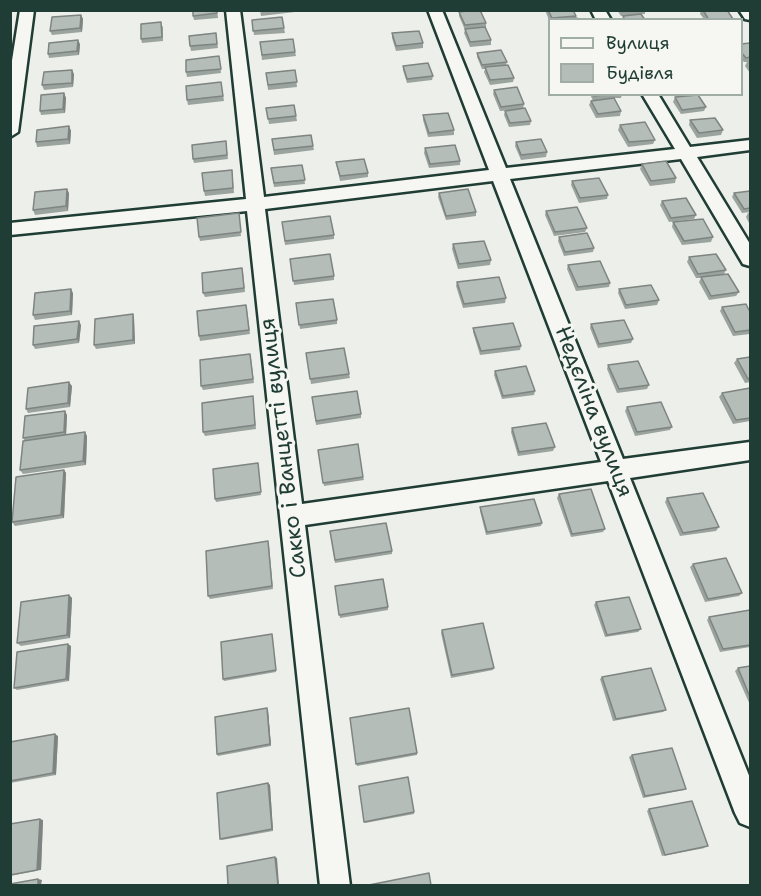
<!DOCTYPE html>
<meta charset="utf-8">
<style>
body{margin:0}
#map{position:relative;width:761px;height:896px;overflow:hidden;background:#edefea;font-family:"Shantell Sans",sans-serif}
canvas{display:block}
.frame{position:absolute;inset:0;border:12px solid #1f3d34;pointer-events:none}
.legend{position:absolute;left:548px;top:18px;width:195px;height:78px;box-sizing:border-box;background:#f6f6f2;border:2px solid #a0aca6;margin:0;padding:8px 10px;list-style:none;font-size:18px;color:#1f3d34}
.legend li{display:flex;align-items:center;gap:12px;height:30px}
.legend b{width:30px;border:2px solid #a0aca6}
</style>
<div id="map">
<canvas width="761" height="896"></canvas>
<div class="frame"></div>
<ul class="legend">
<li><b style="height:8px;background:#f6f6f2"></b>Вулиця</li>
<li><b style="height:16px;background:#b4bdb8"></b>Будівля</li>
</ul>
</div>
<script>
const ctx = document.querySelector('canvas').getContext('2d');
ctx.lineJoin = 'round';
const shape = rows => new Path2D(rows.map(r => 'M' + r).join(''));
function stroke(path, color, width, dash) { ctx.strokeStyle = color; ctx.lineWidth = width; ctx.lineCap = dash ? 'butt' : 'round'; ctx.setLineDash(dash || []); ctx.stroke(path); }
function paint(path, color) { ctx.fillStyle = color; ctx.fill(path, 'evenodd'); }
function label(font, color, halo, rows, align = 'center') {
  ctx.font = font + ' "Shantell Sans",sans-serif'; ctx.lineWidth = 6; ctx.setLineDash([]); ctx.textBaseline = 'middle'; ctx.strokeStyle = halo; ctx.fillStyle = color; for (const [text, x, y, turn = 0] of rows) {
    ctx.save(); ctx.translate(x, y); ctx.rotate((+turn || 0) * Math.PI / 180); ctx.textAlign = isNaN(turn) ? turn : align; if (halo) ctx.strokeText(text, 0, 0); ctx.fillText(text, 0, 0); ctx.restore();
  }
}
const minor = shape([
 [20,10,34,10,18,132,10,137,10,73,20,10],
 [226,10,240,10,264,197,489,170,428,10,442,10,506,168,675,149,642,94,658,94,690,147,750,140,750,150,697,157,750,244,750,266,743,264,681,159,510,179,623,459,750,442,750,460,630,478,750,778,750,827,740,823,735,813,608,481,305,525,350,886,320,886,247,211,10,235,10,223,246,199,226,10],
 [493,181,601,462,302,504,265,209,493,181],
 [591,10,605,10,611,20,596,20,591,10],
 [739,10,750,10,750,20,745,19,739,10]
]);
stroke(minor, '#1f3d34', 5);
paint(minor, '#f6f6f2');
paint(shape([
 [217,10,218,18,194,20,193,16],
 [260,10,295,10,295,12,261,16],
 [545,10,573,10,576,16,576,18,578,20,549,20],
 [617,10,645,10,645,14,641,14,645,20,622,20,623,16,621,16],
 [701,10,727,10,733,19,733,20,705,20,700,14],
 [459,12,486,23,486,28,491,40,491,45,470,47,464,33,465,30,459,16],
 [81,15,83,19,82,32,52,35,50,31],
 [282,17,285,33,254,35,252,20],
 [163,26,163,41,142,43,141,39],
 [216,33,218,48,191,51,190,46],
 [392,33,423,43,423,48,396,51,392,38],
 [260,42,295,52,296,56,262,60],
 [750,43,750,73,745,66,747,62,744,62,741,59,741,44],
 [80,44,79,55,49,58,48,54],
 [477,53,507,62,506,65,514,78,513,82,490,85,484,72,485,69,482,69,477,57],
 [219,56,221,73,187,77,186,72],
 [403,66,433,76,432,80,407,83,403,70],
 [295,70,297,87,268,90,266,73],
 [74,74,73,87,44,90,42,85],
 [221,82,224,101,188,105,187,100],
 [494,90,524,104,523,109,500,111,493,94],
 [64,93,66,98,65,113,41,115,40,111],
 [590,94,622,94,621,98,614,98,621,111,620,116,596,118,589,105,591,101,593,101],
 [675,97,706,107,704,111,681,114,673,102],
 [294,105,297,121,269,124,266,108],
 [505,111,531,121,530,125,509,127,504,115],
 [423,115,454,130,454,135,428,137,423,120],
 [690,120,723,130,721,135,697,138,689,125],
 [620,125,655,140,653,144,628,147,618,130],
 [69,126,71,131,70,144,37,147,36,142],
 [272,139,313,146,314,150,274,155],
 [226,141,228,159,194,163,193,159],
 [516,142,547,152,546,157,521,160,515,146],
 [425,148,460,161,460,165,429,168,424,153],
 [336,162,368,173,368,177,340,181],
 [642,164,676,178,675,183,650,186,640,169],
 [302,165,305,184,274,187,271,168],
 [232,170,234,193,205,196,204,191],
 [572,181,608,195,607,199,579,203,571,185],
 [750,191,750,212,742,213,732,197,734,193],
 [69,193,68,211,35,215,33,210],
 [439,193,476,212,476,216,446,220,438,197],
 [662,201,696,215,694,219,669,222,660,205],
 [546,211,587,228,585,232,554,236,545,215],
 [750,212,750,225,746,217,748,213],
 [239,217,241,236,200,241,199,237],
 [282,222,334,235,334,239,285,245],
 [673,222,713,237,711,242,682,245,672,227],
 [559,237,594,248,593,252,564,256,558,241],
 [453,244,491,260,490,265,458,269,452,249],
 [689,257,726,270,724,274,739,292,736,296,709,300,699,282,701,278,696,278,687,262],
 [290,259,334,276,334,280,294,285],
 [568,265,610,283,609,287,576,291,567,269],
 [243,272,245,292,205,297,203,293],
 [457,282,506,298,505,303,463,308,456,286],
 [619,289,659,300,657,305,625,309,618,293],
 [73,293,72,315,35,320,33,315],
 [296,303,337,320,337,324,300,329],
 [722,307,750,312,750,334,733,336,720,311],
 [247,309,250,334,200,341,199,336],
 [133,314,134,318,135,344,96,349,94,345],
 [591,324,633,339,631,343,598,348,590,328],
 [81,325,79,343,35,349,33,345],
 [473,328,521,346,520,350,480,355,473,332],
 [306,353,349,374,350,378,311,384],
 [750,357,750,382,745,383,734,363,737,359],
 [251,358,254,383,203,390,201,386],
 [608,365,649,385,647,389,617,393,607,369],
 [495,371,535,391,534,395,502,399,494,375],
 [72,386,70,407,28,413,26,409],
 [750,388,750,421,733,424,719,397,722,393],
 [312,397,361,414,361,418,316,425],
 [253,400,256,429,205,436,203,432],
 [627,407,672,427,670,430,635,436,625,411],
 [67,415,66,435,87,436,86,465,23,474,20,470,25,441,23,438],
 [512,428,555,447,553,451,518,456,511,432],
 [318,450,363,477,364,480,324,486],
 [258,466,261,495,216,502,215,499],
 [64,470,66,473,64,518,15,526,12,522],
 [559,494,605,529,603,532,571,537,557,498],
 [667,498,719,527,716,531,680,536,665,502],
 [480,507,542,523,541,526,486,535,480,511],
 [330,531,392,551,392,554,335,563],
 [269,545,273,589,210,599,208,596],
 [693,564,742,593,739,596,705,602,690,567],
 [335,586,388,607,388,610,340,618],
 [69,595,72,598,70,638,21,646,17,643],
 [596,602,641,629,638,632,605,637,594,605],
 [750,610,750,647,720,652,707,620,709,617],
 [442,630,494,668,493,670,451,678,441,633],
 [272,634,276,672,224,681,223,679],
 [71,646,69,681,17,690,14,688],
 [750,666,750,705,735,671,738,668],
 [602,677,666,710,663,712,613,721,600,679],
 [268,710,271,746,218,756,217,754],
 [350,718,417,753,417,755,357,766],
 [58,736,56,775,10,783,10,742],
 [632,755,686,789,684,790,643,798,629,757],
 [268,783,270,785,273,831,222,840,220,839],
 [359,786,414,812,414,814,365,823],
 [649,809,705,848,662,856,647,811],
 [43,820,41,870,10,876,10,824]
]), '#9ba39e');
paint(shape([
 [81,15,83,19,82,32,80,28],
 [78,40,80,44,79,55,77,51],
 [72,70,74,74,73,87,72,83],
 [64,93,66,98,65,113,63,109],
 [69,126,71,131,70,144,68,139],
 [67,189,69,193,68,211,66,206],
 [71,289,73,293,72,315,70,311],
 [133,314,134,318,135,344,133,340],
 [79,321,81,325,79,343,77,339],
 [69,382,72,386,70,407,68,403],
 [65,411,67,415,66,436,64,432],
 [85,432,87,436,86,465,83,461],
 [64,470,66,473,64,518,61,515],
 [69,595,72,598,70,638,67,635],
 [68,644,71,646,69,681,66,679],
 [267,708,268,710,271,746,270,744],
 [55,734,58,736,56,775,53,773],
 [268,783,270,785,273,831,272,829],
 [40,819,43,820,41,870,37,870],
 [275,857,277,858,279,885,278,885],
 [38,879,42,880,41,885,38,885]
]), '#7e8481');
const building = shape([
 [193,10,217,10,217,13,193,16,193,10],
 [472,10,480,10,486,23,465,25,459,12,472,10],
 [548,10,573,10,576,16,552,18,548,10],
 [703,10,727,10,733,19,709,20,703,10],
 [641,14,645,20,625,20,623,16,641,14],
 [81,15,80,28,50,31,52,17,81,15],
 [282,17,284,28,253,31,252,20,282,17],
 [577,18,578,20,561,20,577,18],
 [161,22,162,37,141,39,141,24,161,22],
 [485,27,491,40,470,42,465,29,485,27],
 [419,31,423,43,396,46,392,33,419,31],
 [216,33,217,44,190,46,189,36,216,33],
 [293,39,295,52,262,55,260,42,293,39],
 [78,40,77,51,48,54,49,43,78,40],
 [750,43,750,57,746,58,741,52,741,44,750,43],
 [501,50,507,62,482,65,477,53,501,50],
 [219,56,221,69,186,72,186,60,219,56],
 [428,63,433,76,407,79,403,66,428,63],
 [508,65,514,78,490,80,485,67,508,65],
 [72,70,72,83,42,85,44,72,72,70],
 [295,70,297,82,268,85,266,73,295,70],
 [221,82,223,96,187,100,186,86,221,82],
 [517,87,524,104,501,107,494,90,517,87],
 [64,93,63,109,40,111,41,95,64,93],
 [593,94,609,94,594,96,593,94],
 [698,95,706,107,682,110,675,97,698,95],
 [614,98,621,111,598,114,591,101,614,98],
 [294,105,296,116,268,119,266,108,294,105],
 [525,108,531,121,510,123,505,111,525,108],
 [448,113,454,130,429,133,423,115,448,113],
 [715,118,723,130,699,133,690,120,715,118],
 [645,122,655,140,629,142,620,125,645,122],
 [69,126,68,139,36,142,37,130,69,126],
 [311,135,313,146,274,150,272,139,311,135],
 [541,139,547,152,521,155,516,142,541,139],
 [226,141,227,155,193,159,192,145,226,141],
 [455,145,460,161,430,164,425,148,455,145],
 [364,159,368,173,340,176,336,162,364,159],
 [666,161,676,178,651,181,642,164,666,161],
 [302,165,305,180,274,183,271,168,302,165],
 [232,170,233,188,204,191,202,173,232,170],
 [599,178,608,195,580,198,572,181,599,178],
 [67,189,66,206,33,210,35,192,67,189],
 [468,189,476,212,446,216,439,193,468,189],
 [750,191,750,208,744,209,734,193,750,191],
 [686,198,696,215,671,218,662,201,686,198],
 [577,207,587,228,555,232,546,211,577,207],
 [239,213,241,232,199,237,197,218,239,213],
 [330,216,334,235,285,241,282,222,330,216],
 [703,219,713,237,684,241,673,222,703,219],
 [587,233,594,248,565,252,559,237,587,233],
 [484,241,491,260,459,264,453,244,484,241],
 [330,254,334,276,293,281,290,259,330,254],
 [716,254,726,270,698,274,689,257,716,254],
 [600,261,610,283,578,287,568,265,600,261],
 [242,268,244,288,203,293,202,273,242,268],
 [728,274,739,292,711,296,701,277,728,274],
 [499,277,506,298,464,304,457,282,499,277],
 [651,285,659,300,626,305,619,289,651,285],
 [71,289,70,311,33,315,35,293,71,289],
 [333,299,337,320,299,325,296,303,333,299],
 [746,304,750,312,750,330,735,332,722,307,746,304],
 [246,305,249,330,199,336,197,311,246,305],
 [133,314,133,340,94,345,95,319,133,314],
 [624,320,633,339,599,344,591,324,624,320],
 [79,321,77,339,33,345,34,326,79,321],
 [513,323,521,346,481,351,473,328,513,323],
 [344,348,349,374,310,379,306,353,344,348],
 [250,354,253,379,201,386,200,360,250,354],
 [750,357,750,378,748,379,737,359,750,357],
 [638,361,649,385,619,389,608,365,638,361],
 [526,366,535,391,503,396,495,371,526,366],
 [69,382,68,403,26,409,28,388,69,382],
 [750,388,750,418,736,420,722,393,750,388],
 [357,391,361,414,316,421,312,397,357,391],
 [253,396,255,425,203,432,202,403,253,396],
 [661,402,672,427,637,432,627,407,661,402],
 [65,411,64,432,23,438,25,416,65,411],
 [546,423,555,447,519,452,512,428,546,423],
 [85,432,83,461,20,470,23,441,85,432],
 [358,444,363,477,323,483,318,450,358,444],
 [258,463,261,492,215,499,213,469,258,463],
 [64,470,61,515,12,522,16,477,64,470],
 [591,489,605,529,572,534,559,494,591,489],
 [703,493,719,527,683,533,667,498,703,493],
 [534,499,542,523,487,532,480,507,534,499],
 [386,523,392,551,335,560,330,531,386,523],
 [268,541,272,586,208,596,206,551,268,541],
 [726,558,742,593,708,599,693,564,726,558],
 [383,579,388,607,339,615,335,586,383,579],
 [69,595,67,635,17,643,21,602,69,595],
 [629,597,641,629,607,635,596,602,629,597],
 [750,610,750,645,723,649,709,617,750,610],
 [483,623,494,668,452,675,442,630,483,623],
 [272,634,276,670,223,679,221,642,272,634],
 [68,644,66,679,14,688,17,652,68,644],
 [750,666,750,697,738,668,750,666],
 [651,668,666,710,616,719,602,677,651,668],
 [267,708,270,744,217,754,215,717,267,708],
 [409,708,417,753,356,764,350,718,409,708],
 [55,734,53,773,10,781,10,742,55,734],
 [672,748,686,789,645,796,632,755,672,748],
 [408,777,414,812,364,822,359,786,408,777],
 [268,783,272,829,220,839,217,793,268,783],
 [692,801,708,846,665,855,649,809,692,801],
 [40,819,37,870,10,875,10,824,40,819],
 [275,857,278,885,228,885,227,866,275,857],
 [429,873,431,885,369,885,429,873],
 [38,879,38,885,10,885,10,884,38,879]
]);
paint(building, '#b4bdb8');
stroke(building, '#7e8481', 1.5);
label('22px', '#1f3d34', '#f6f6f2', [
 ["Недєліна вулиця",593,412,69],
 ["Сакко і Ванцетті вулиця",284,448,-97]
]);
</script>
